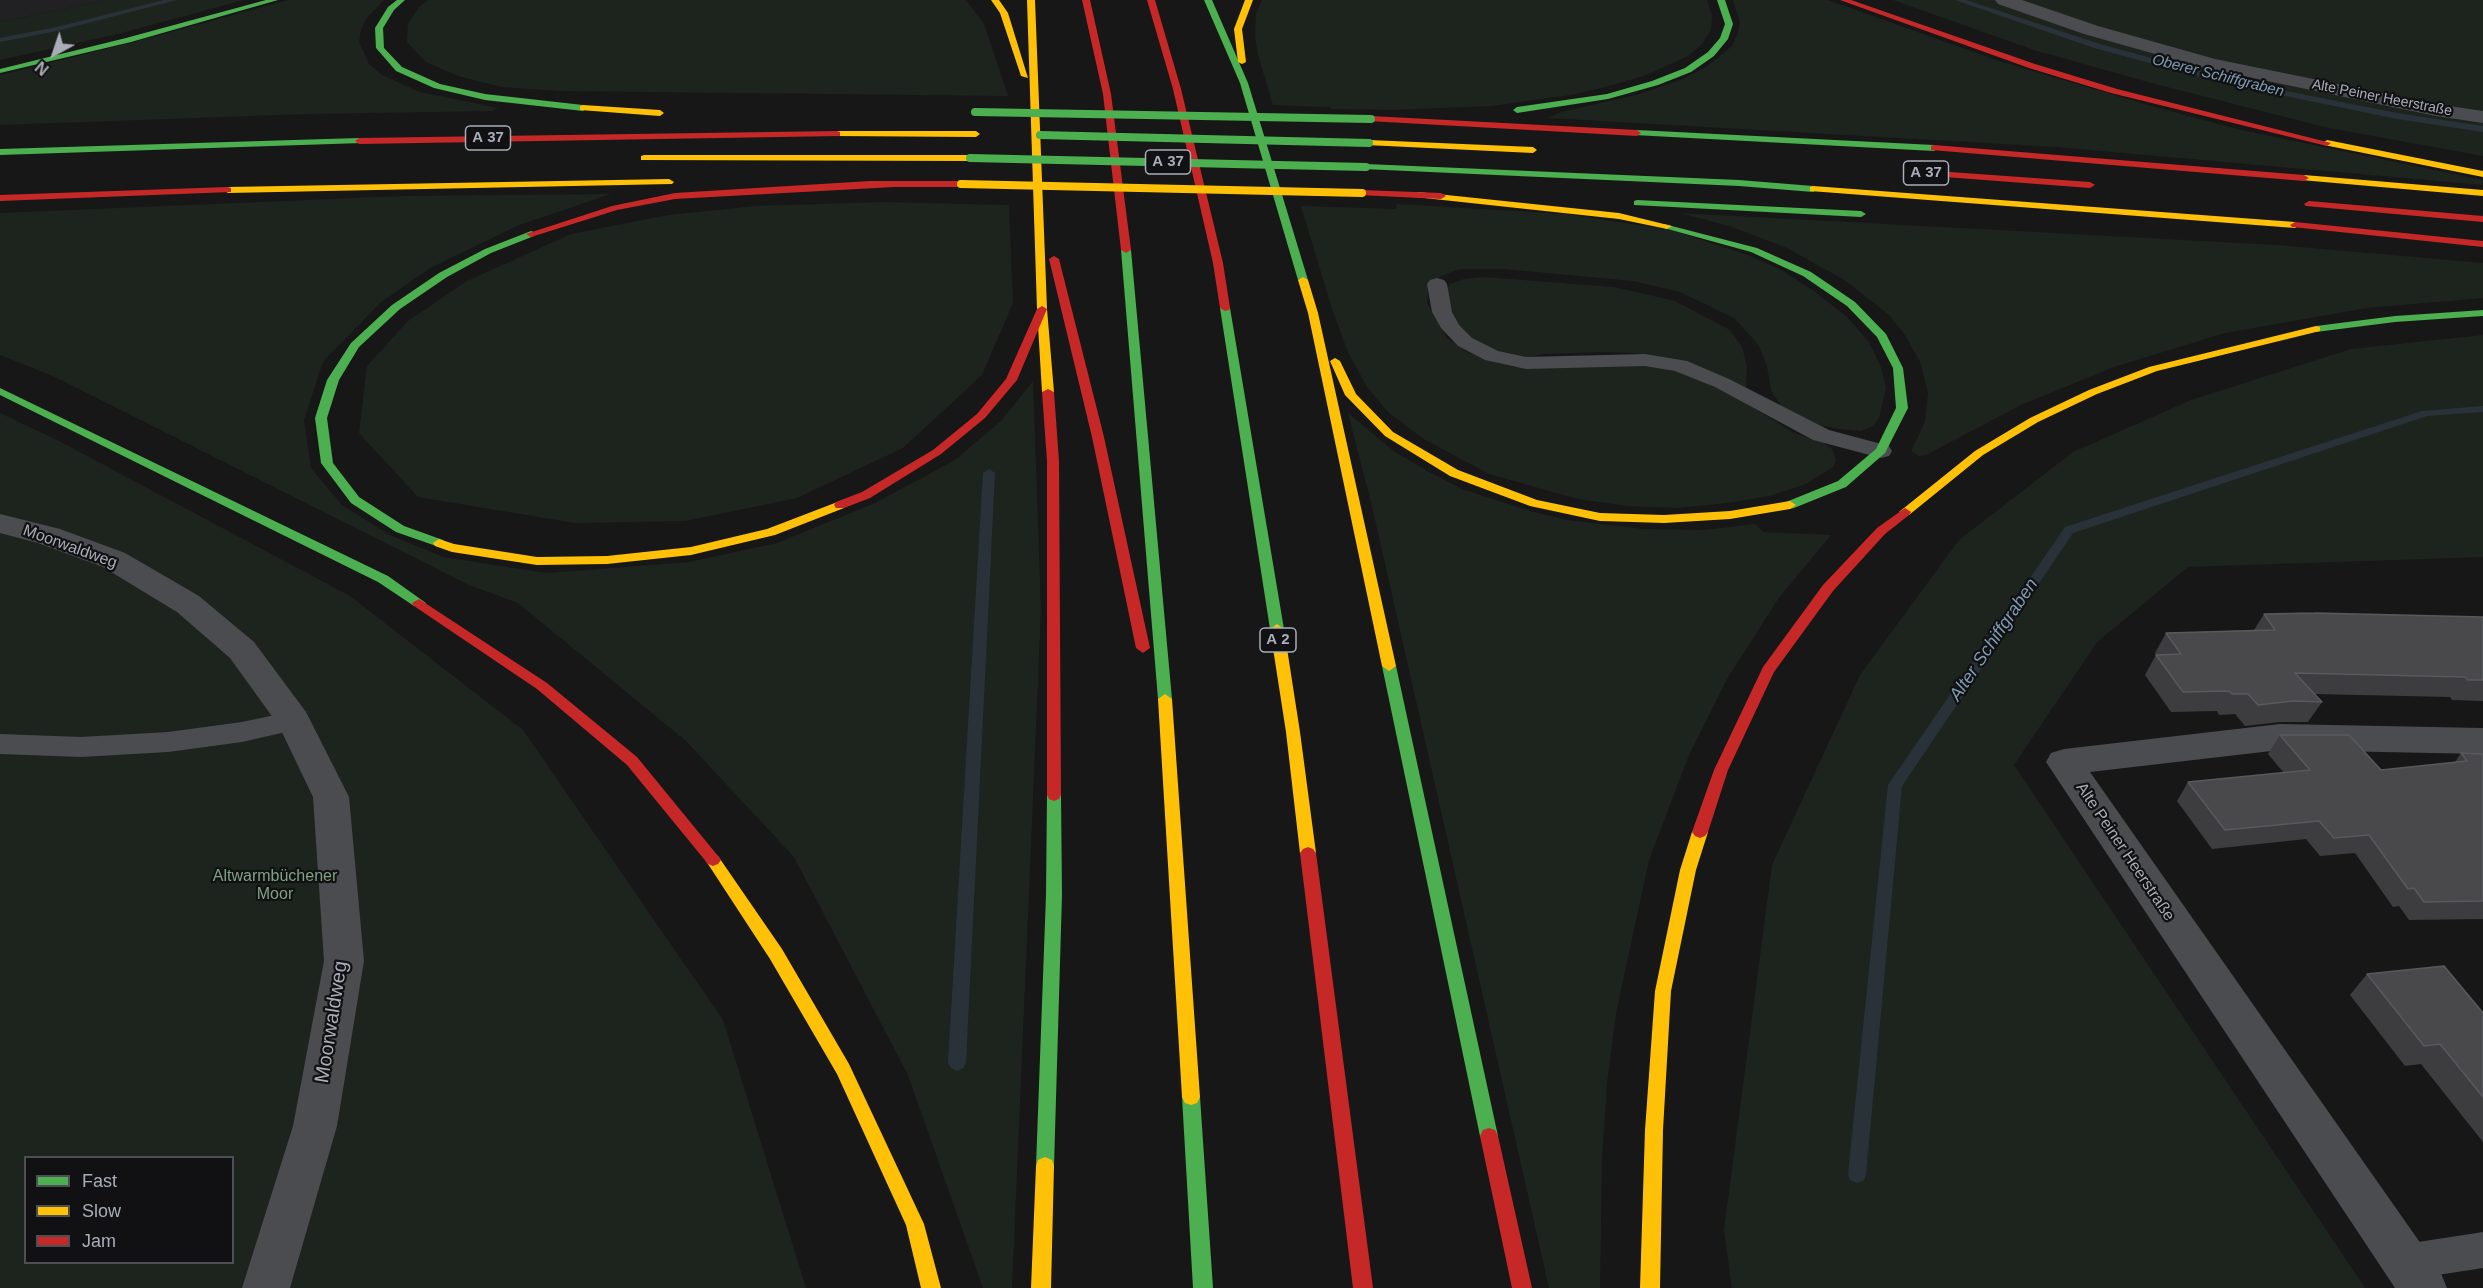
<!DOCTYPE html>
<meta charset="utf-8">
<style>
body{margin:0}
#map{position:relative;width:2483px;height:1288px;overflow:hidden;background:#171717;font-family:Arial,sans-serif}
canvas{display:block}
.legend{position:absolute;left:24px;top:1156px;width:210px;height:108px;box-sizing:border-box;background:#111113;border:2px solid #4d4f55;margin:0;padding:8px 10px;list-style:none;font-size:18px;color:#a8adb8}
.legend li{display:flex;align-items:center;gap:12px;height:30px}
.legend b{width:30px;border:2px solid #4d4f55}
.north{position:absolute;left:24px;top:24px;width:60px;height:60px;-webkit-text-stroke:4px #111113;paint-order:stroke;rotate:220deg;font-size:16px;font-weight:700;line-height:24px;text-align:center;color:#a8adb8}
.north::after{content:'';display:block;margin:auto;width:21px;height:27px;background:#a8adb8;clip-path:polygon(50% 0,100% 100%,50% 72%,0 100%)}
</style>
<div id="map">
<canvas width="2483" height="1288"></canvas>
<ul class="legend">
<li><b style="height:8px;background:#4caf50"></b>Fast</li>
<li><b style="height:8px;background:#ffc107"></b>Slow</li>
<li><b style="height:8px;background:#c62828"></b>Jam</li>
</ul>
<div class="north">N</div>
</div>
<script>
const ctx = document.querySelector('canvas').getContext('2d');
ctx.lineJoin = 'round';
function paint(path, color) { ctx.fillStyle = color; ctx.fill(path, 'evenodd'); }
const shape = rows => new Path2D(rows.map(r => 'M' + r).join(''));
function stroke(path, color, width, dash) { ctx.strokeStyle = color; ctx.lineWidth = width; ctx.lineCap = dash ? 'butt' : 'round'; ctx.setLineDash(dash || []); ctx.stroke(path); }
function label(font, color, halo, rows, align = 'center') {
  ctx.font = font + ' Arial,sans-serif'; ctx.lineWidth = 4.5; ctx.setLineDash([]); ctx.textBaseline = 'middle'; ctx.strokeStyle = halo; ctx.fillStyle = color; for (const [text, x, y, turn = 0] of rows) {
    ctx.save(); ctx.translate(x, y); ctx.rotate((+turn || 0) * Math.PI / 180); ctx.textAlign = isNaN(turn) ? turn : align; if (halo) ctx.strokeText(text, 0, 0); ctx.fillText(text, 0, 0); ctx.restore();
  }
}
paint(shape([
 [0,0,107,0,0,22]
]), '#212123');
paint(shape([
 [107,0,244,0,118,34,0,60,0,22],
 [288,0,384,0,366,19,361,29,359,42,369,64,382,75,420,92,498,108,493,111,308,114,0,125,0,75,134,42],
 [428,0,966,0,984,24,1008,96,559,91,502,87,458,76,426,62,407,42,408,24,419,7],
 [1262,0,1707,0,1712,16,1711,30,1702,44,1688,56,1644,76,1609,86,1571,95,1491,106,1393,110,1331,109,1330,107,1273,105,1258,55,1255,36,1256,14],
 [1733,0,1828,0,1996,60,2144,104,2241,130,2483,180,2483,185,2056,147,1548,118,1561,112,1639,94,1683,79,1706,67,1732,46,1737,35,1740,23],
 [1893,0,2483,0,2483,156,2329,128,2155,84,2034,50],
 [611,194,519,225,430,268,380,303,323,362,304,420,311,468,342,505,390,535,443,557,546,573,689,562,777,543,875,503,955,460,1002,420,1033,381,1041,610,1012,1288,983,1288,908,1075,794,857,686,741,518,603,469,585,55,377,0,355,0,213,403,196],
 [883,202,1009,205,1013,303,982,375,903,448,797,498,685,521,575,523,418,497,359,433,367,366,408,321,467,281,571,234,668,215,756,206],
 [1397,204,1566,214,1671,230,1748,255,1781,270,1814,291,1847,317,1869,342,1881,367,1886,388,1879,418,1873,426,1861,431,1841,429,1819,425,1781,406,1771,390,1767,366,1759,346,1748,333,1734,318,1680,292,1633,281,1504,269,1459,269,1435,279,1429,285,1427,303,1447,338,1468,353,1513,367,1641,363,1668,368,1700,379,1746,403,1794,433,1824,443,1833,450,1836,460,1833,467,1806,484,1769,496,1728,503,1677,508,1628,506,1578,499,1489,474,1422,438,1388,412,1367,387,1348,352,1332,309,1301,206,1396,209],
 [1680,213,2277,245,2483,263,2483,298,2367,308,2225,333,2114,367,2021,405,1926,455,1919,456,1911,451,1925,422,1928,393,1920,362,1905,335,1890,316,1846,281,1787,248,1729,226],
 [1484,277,1614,287,1675,301,1730,330,1742,347,1747,366,1746,390,1667,358,1634,353,1603,352,1543,354,1526,358,1509,356,1477,343,1461,332,1447,307,1445,293,1450,284,1464,279],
 [2483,335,2483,557,2188,567,2097,642,2014,765,2365,1288,1732,1288,1724,1230,1772,865,1860,675,1959,540,2073,452,2191,400,2351,349],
 [0,413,59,441,350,596,523,730,723,1020,806,1288,0,1288],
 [26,1158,232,1158,232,1262,26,1262],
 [1348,413,1395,452,1431,473,1462,489,1530,511,1567,520,1643,529,1704,530,1755,524,1763,532,1831,535,1778,599,1727,679,1689,755,1649,860,1616,1013,1607,1083,1602,1159,1600,1288,1549,1288,1371,502]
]), '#1d241e');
paint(shape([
 [164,0,177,0,57,31,0,42,0,38,57,27,164,0],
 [1955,0,1966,0,2100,44,2236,81,2397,113,2483,126,2483,132,2397,119,2232,85,2094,48,1955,0],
 [2483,406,2483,412,2427,416,2073,533,1902,786,1866,1174,1864,1180,1857,1183,1850,1180,1848,1174,1888,785,2065,527,2422,411,2483,406],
 [989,469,995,473,966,1063,963,1068,957,1071,951,1068,948,1063,983,473,989,469]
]), '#2a3239');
paint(shape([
 [1437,278,1444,280,1447,284,1452,312,1459,325,1472,338,1498,351,1526,357,1645,354,1687,361,1729,379,1829,430,1889,446,1892,451,1889,456,1881,458,1813,440,1715,387,1675,371,1645,366,1526,369,1485,360,1458,346,1441,328,1432,312,1427,284,1430,280,1437,278],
 [294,711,303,714,307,721,303,728,242,742,168,752,81,757,0,754,0,734,81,737,168,732,242,722,294,711],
 [2483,1232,2483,1268,2405,1280,2392,1275,2387,1262,2392,1249,2405,1244,2483,1232]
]), '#4b4c50');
paint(shape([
 [1995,0,2022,0,2098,26,2215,59,2436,104,2483,111,2483,123,2436,116,2205,68,2084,34,1998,4,1995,0],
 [0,514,60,529,125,553,199,596,254,642,306,712,349,797,364,961,337,1126,290,1288,242,1288,293,1126,324,961,313,797,279,726,230,658,177,612,103,567,38,543,0,533,0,514],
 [2280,724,2483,728,2483,754,2280,750,2090,772,2440,1271,2447,1288,2395,1288,2046,762,2051,753,2064,749,2280,724]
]), '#4b4c50');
paint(shape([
 [266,0,278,0,131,42,0,73,0,69,126,38,266,0],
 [397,0,405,0,394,10,383,28,384,48,402,67,440,84,485,94,583,105,587,108,583,111,485,100,434,88,396,71,376,48,375,28,388,7,397,0],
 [1204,0,1212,0,1248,83,1308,280,1307,282,1303,283,1298,280,1240,83,1204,0],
 [1717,0,1725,0,1733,24,1728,39,1714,56,1691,72,1658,85,1608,99,1517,113,1513,110,1517,107,1607,94,1652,81,1685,68,1708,52,1720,38,1725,24,1717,0],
 [1637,130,1934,145,1938,148,1934,151,1634,135,1633,133,1637,130],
 [359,138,362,139,362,143,0,155,0,149,359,138],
 [1366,164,1739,180,1813,186,1818,189,1813,192,1739,186,1363,169,1361,167,1366,164],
 [1637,200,1861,211,1866,214,1861,217,1634,205,1634,201,1637,200],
 [1664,224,1757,248,1811,272,1855,302,1886,334,1903,368,1908,408,1885,453,1846,487,1794,508,1790,509,1784,505,1786,502,1838,481,1876,449,1896,408,1893,368,1877,337,1847,306,1803,276,1751,252,1664,228,1664,224],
 [531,231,534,232,534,236,491,253,447,277,400,309,359,347,339,380,327,418,333,463,359,497,404,526,443,540,445,543,439,547,396,532,351,503,321,463,315,418,327,380,351,343,392,305,439,273,485,249,531,231],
 [1126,247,1131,250,1172,699,1165,704,1158,699,1121,250,1126,247],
 [1225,305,1230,308,1284,629,1277,634,1270,629,1220,308,1225,305],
 [2483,310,2483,316,2395,322,2316,332,2311,329,2316,326,2395,316,2483,310],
 [0,388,388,576,426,603,424,606,414,606,378,582,0,395,0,388],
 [1389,661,1396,666,1498,1136,1495,1142,1489,1144,1483,1142,1480,1136,1382,666,1389,661],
 [1054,789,1059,791,1061,795,1062,895,1054,1166,1052,1172,1045,1175,1038,1172,1036,1166,1046,895,1047,795,1049,791,1054,789],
 [1191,1089,1197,1091,1200,1097,1213,1288,1193,1288,1182,1097,1185,1091,1191,1089]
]), '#4caf50');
paint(shape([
 [991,0,999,0,1008,13,1028,78,1021,76,1000,13,991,0],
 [1027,0,1035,0,1047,309,1054,392,1048,395,1042,392,1037,309,1027,0],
 [1245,0,1253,0,1242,29,1246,62,1242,64,1238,62,1234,29,1245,0],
 [583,105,660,110,664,113,660,116,580,110,580,106,583,105],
 [837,131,976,131,980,134,976,137,834,136,834,132,837,131],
 [1369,140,1533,147,1537,150,1533,153,1366,145,1365,143,1369,140],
 [2327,140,2483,171,2483,177,2324,145,2323,143,2327,140],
 [644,155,970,155,974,158,970,161,641,160,641,156,644,155],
 [2304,175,2483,190,2483,196,2301,180,2301,176,2304,175],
 [669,179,674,182,672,184,228,193,223,190,228,187,669,179],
 [1813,186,2295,222,2300,225,2295,228,1810,191,1810,187,1813,186],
 [1418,192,1619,213,1672,226,1667,229,1619,219,1415,197,1413,195,1418,192],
 [1303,277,1308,280,1318,313,1396,666,1389,671,1382,666,1308,313,1298,280,1303,277],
 [2316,326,2320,327,2320,331,2157,371,2097,394,2038,422,1983,455,1909,515,1901,515,1899,512,1975,451,2030,418,2089,390,2149,367,2316,326],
 [1335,358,1340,361,1356,394,1393,432,1458,470,1537,500,1600,513,1664,515,1730,511,1790,501,1796,505,1790,509,1730,519,1664,523,1600,521,1530,506,1450,476,1385,436,1345,395,1330,361,1335,358],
 [840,501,846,505,844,508,775,535,691,555,607,564,537,565,452,552,435,546,433,543,439,539,454,544,537,557,607,556,691,547,767,529,840,501],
 [1277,624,1284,629,1300,732,1316,853,1313,857,1308,859,1303,857,1300,853,1286,732,1270,629,1277,624],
 [1165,694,1172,699,1200,1097,1197,1103,1191,1105,1185,1103,1182,1097,1158,699,1165,694],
 [1700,826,1705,828,1708,832,1696,870,1671,991,1663,1130,1660,1288,1640,1288,1645,1130,1655,991,1680,870,1692,832,1695,828,1700,826],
 [713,854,718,856,782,949,849,1064,924,1224,941,1288,921,1288,906,1225,837,1074,770,959,708,864,705,860,708,856,713,854],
 [1045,1157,1052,1160,1054,1166,1051,1288,1031,1288,1036,1166,1038,1160,1045,1157]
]), '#ffc107');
paint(shape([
 [1082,0,1090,0,1111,94,1131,250,1126,253,1121,250,1103,94,1082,0],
 [1147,0,1155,0,1181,89,1223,263,1230,308,1229,310,1225,311,1220,308,1213,263,1173,89,1147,0],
 [1840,0,1851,0,2035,64,2117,89,2331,143,2327,146,2111,93,2029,68,1840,0],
 [1371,116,1637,130,1641,133,1637,136,1368,121,1367,119,1371,116],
 [837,131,840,132,840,136,359,144,355,141,359,138,837,131],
 [1934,145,2304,175,2309,178,2304,181,1931,150,1931,146,1934,145],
 [1908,169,2090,182,2095,185,2090,188,1905,174,1905,170,1908,169],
 [870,181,961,181,966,184,961,187,894,187,675,199,617,210,531,237,526,234,612,206,675,193,870,181],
 [228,187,231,188,231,192,0,201,0,195,228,187],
 [1362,190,1441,193,1446,196,1441,199,1359,195,1359,191,1362,190],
 [2309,201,2483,216,2483,222,2306,206,2304,204,2309,201],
 [2295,222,2483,241,2483,247,2292,227,2290,225,2295,222],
 [1054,256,1059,259,1104,437,1150,648,1143,653,1136,648,1092,437,1049,259,1054,256],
 [1042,306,1047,309,1017,380,985,418,941,454,870,498,844,508,836,508,834,505,836,502,862,492,933,450,977,414,1006,379,1037,309,1042,306],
 [1048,389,1054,392,1059,461,1061,795,1059,799,1054,801,1049,799,1047,795,1047,461,1042,392,1048,389],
 [1905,508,1911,512,1909,515,1885,534,1833,591,1774,672,1728,770,1708,832,1705,836,1700,838,1695,836,1692,832,1714,770,1763,667,1823,585,1877,528,1905,508],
 [419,599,547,683,637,757,718,856,721,860,718,864,713,866,708,864,627,765,537,689,414,606,412,603,419,599],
 [1308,847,1313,849,1316,853,1373,1288,1353,1288,1300,853,1303,849,1308,847],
 [1489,1128,1495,1130,1498,1136,1532,1288,1512,1288,1480,1136,1483,1130,1489,1128]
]), '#c62828');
stroke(shape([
 [975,112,1371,119],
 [1040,135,1369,143],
 [970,158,1366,167]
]), '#4caf50', 8);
stroke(shape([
 [961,184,1362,193]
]), '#ffc107', 8);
paint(shape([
 [2264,614,2483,617,2483,701,2452,700,2450,697,2314,694,2322,702,2308,722,2280,722,2245,726,2235,714,2219,715,2217,711,2171,712,2145,675,2156,655,2155,653,2166,633,2254,630],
 [2280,735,2381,770,2455,762,2461,753,2483,754,2483,919,2409,920,2399,906,2393,907,2355,853,2320,856,2306,839,2212,849,2177,801,2188,782,2284,773,2268,754],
 [2367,974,2483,1013,2483,1142,2421,1064,2405,1066,2350,995]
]), '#3d3d3f');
const building = shape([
 [2315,613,2483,617,2483,680,2468,680,2465,677,2295,673,2322,702,2293,701,2258,705,2248,694,2232,694,2229,691,2183,692,2156,655,2181,654,2166,633,2275,630,2264,614,2315,613],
 [2280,735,2349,735,2381,770,2467,761,2461,753,2483,754,2483,901,2424,902,2414,888,2408,889,2369,835,2334,838,2319,821,2225,830,2188,782,2310,770,2280,735],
 [2444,966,2483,1013,2483,1097,2440,1044,2424,1046,2367,974,2444,966]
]);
paint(building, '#49494c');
stroke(building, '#58595d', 1.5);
label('14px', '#a8adb8', '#111113', [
 ["Alte Peiner Heerstraße",2382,98,11]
]);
label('italic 15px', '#7f9bb3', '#111113', [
 ["Oberer Schiffgraben",2218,76,14]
]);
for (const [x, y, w] of [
 [488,138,45],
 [1168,162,45],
 [1926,173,45],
 [1278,640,36]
]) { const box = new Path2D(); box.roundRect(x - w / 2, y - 12, w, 24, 4.5); ctx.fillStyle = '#111113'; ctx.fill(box); stroke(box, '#a8adb8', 1.5); }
label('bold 15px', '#a8adb8', null, [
 ["A 37",488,138],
 ["A 37",1168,162],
 ["A 37",1926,173],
 ["A 2",1278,640]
]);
label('16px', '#a8adb8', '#111113', [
 ["Moorwaldweg",70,547,20],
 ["Alte Peiner Heerstraße",2125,852,56]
]);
label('16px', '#7fa381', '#111113', [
 ["Altwarmbüchener",275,877],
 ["Moor",275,895]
]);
label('italic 18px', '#7f9bb3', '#111113', [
 ["Alter Schiffgraben",1994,640,-56]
]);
label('20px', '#a8adb8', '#111113', [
 ["Moorwaldweg",332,1022,-81]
]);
</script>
